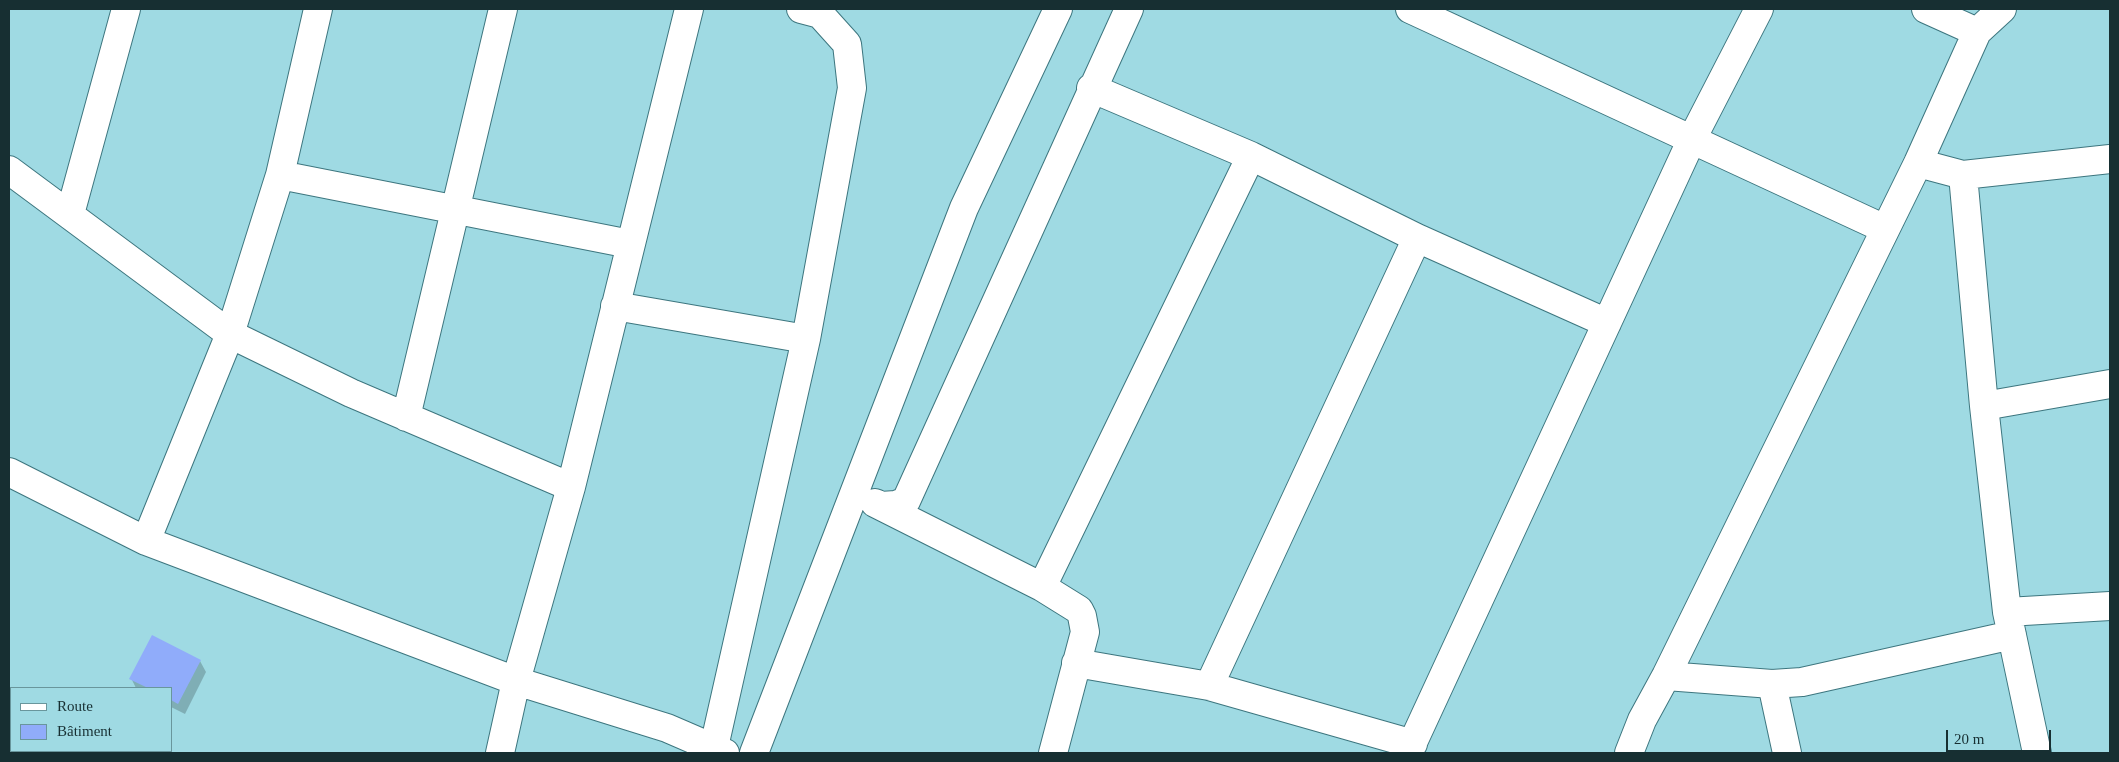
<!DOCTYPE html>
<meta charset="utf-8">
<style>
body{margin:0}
#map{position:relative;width:2119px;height:762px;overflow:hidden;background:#9fdae3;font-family:"Times New Roman",serif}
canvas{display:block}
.frame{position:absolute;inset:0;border:10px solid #172f32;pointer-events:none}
.legend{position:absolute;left:10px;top:687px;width:162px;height:65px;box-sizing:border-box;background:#9fdae3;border:1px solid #69969c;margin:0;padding:6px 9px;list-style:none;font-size:15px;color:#172f32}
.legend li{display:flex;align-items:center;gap:10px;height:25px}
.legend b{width:25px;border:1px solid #69969c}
.scale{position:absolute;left:1946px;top:730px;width:105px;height:22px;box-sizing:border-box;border:2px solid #172f32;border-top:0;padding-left:6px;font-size:15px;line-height:18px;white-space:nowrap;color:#172f32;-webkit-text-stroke:4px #9fdae3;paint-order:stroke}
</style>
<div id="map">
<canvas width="2119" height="762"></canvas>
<div class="frame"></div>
<ul class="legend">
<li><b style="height:6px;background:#fff"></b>Route</li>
<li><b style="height:14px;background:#90acfa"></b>Bâtiment</li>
</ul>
<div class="scale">20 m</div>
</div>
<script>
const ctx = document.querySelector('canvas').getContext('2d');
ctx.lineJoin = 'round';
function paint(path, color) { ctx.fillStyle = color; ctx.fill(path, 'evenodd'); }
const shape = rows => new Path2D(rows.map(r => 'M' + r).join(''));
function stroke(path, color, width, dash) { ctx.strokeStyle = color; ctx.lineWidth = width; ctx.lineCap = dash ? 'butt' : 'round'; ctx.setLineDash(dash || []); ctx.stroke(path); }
paint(shape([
 [200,661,206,672,185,714,171,707,171,688,136,688,131,678]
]), '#0003');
paint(shape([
 [152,635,201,660,178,704,171,700,171,688,148,688,129,679]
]), '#90acfa');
const minor = shape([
 [1410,9,1885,229],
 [1926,9,1977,32],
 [1091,88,1251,156,1417,238,1607,323],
 [1918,163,1963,175,2110,159],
 [9,170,230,334,351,393,571,487],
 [280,175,630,244],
 [1963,175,1984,406,2007,612,2037,753],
 [70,214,126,9],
 [615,306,806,339],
 [1984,406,2110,384],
 [406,417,503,9],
 [9,472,146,541,516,681,667,728,725,753],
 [875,503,1042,587,1079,610,1082,616,1085,632,1053,753],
 [881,506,896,505,906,501,1129,9],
 [146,541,230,334,280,175,318,9],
 [1042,587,1251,156],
 [2007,612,2110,606],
 [1076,663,1209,686,1413,744],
 [1666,676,1772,684,1802,682,2012,635],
 [1772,684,1787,753],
 [1209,686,1417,238],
 [9,734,11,735],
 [714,747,806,339,852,88,847,44,820,14,801,9],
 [40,751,44,753],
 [500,753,516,681,571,487,689,9],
 [754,753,964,208,1058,9],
 [1408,753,1692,139,1759,9],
 [1629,753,1642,720,1666,676,1918,163,1977,32,2002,9]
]);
stroke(minor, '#3d767f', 30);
stroke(minor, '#fff', 28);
</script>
